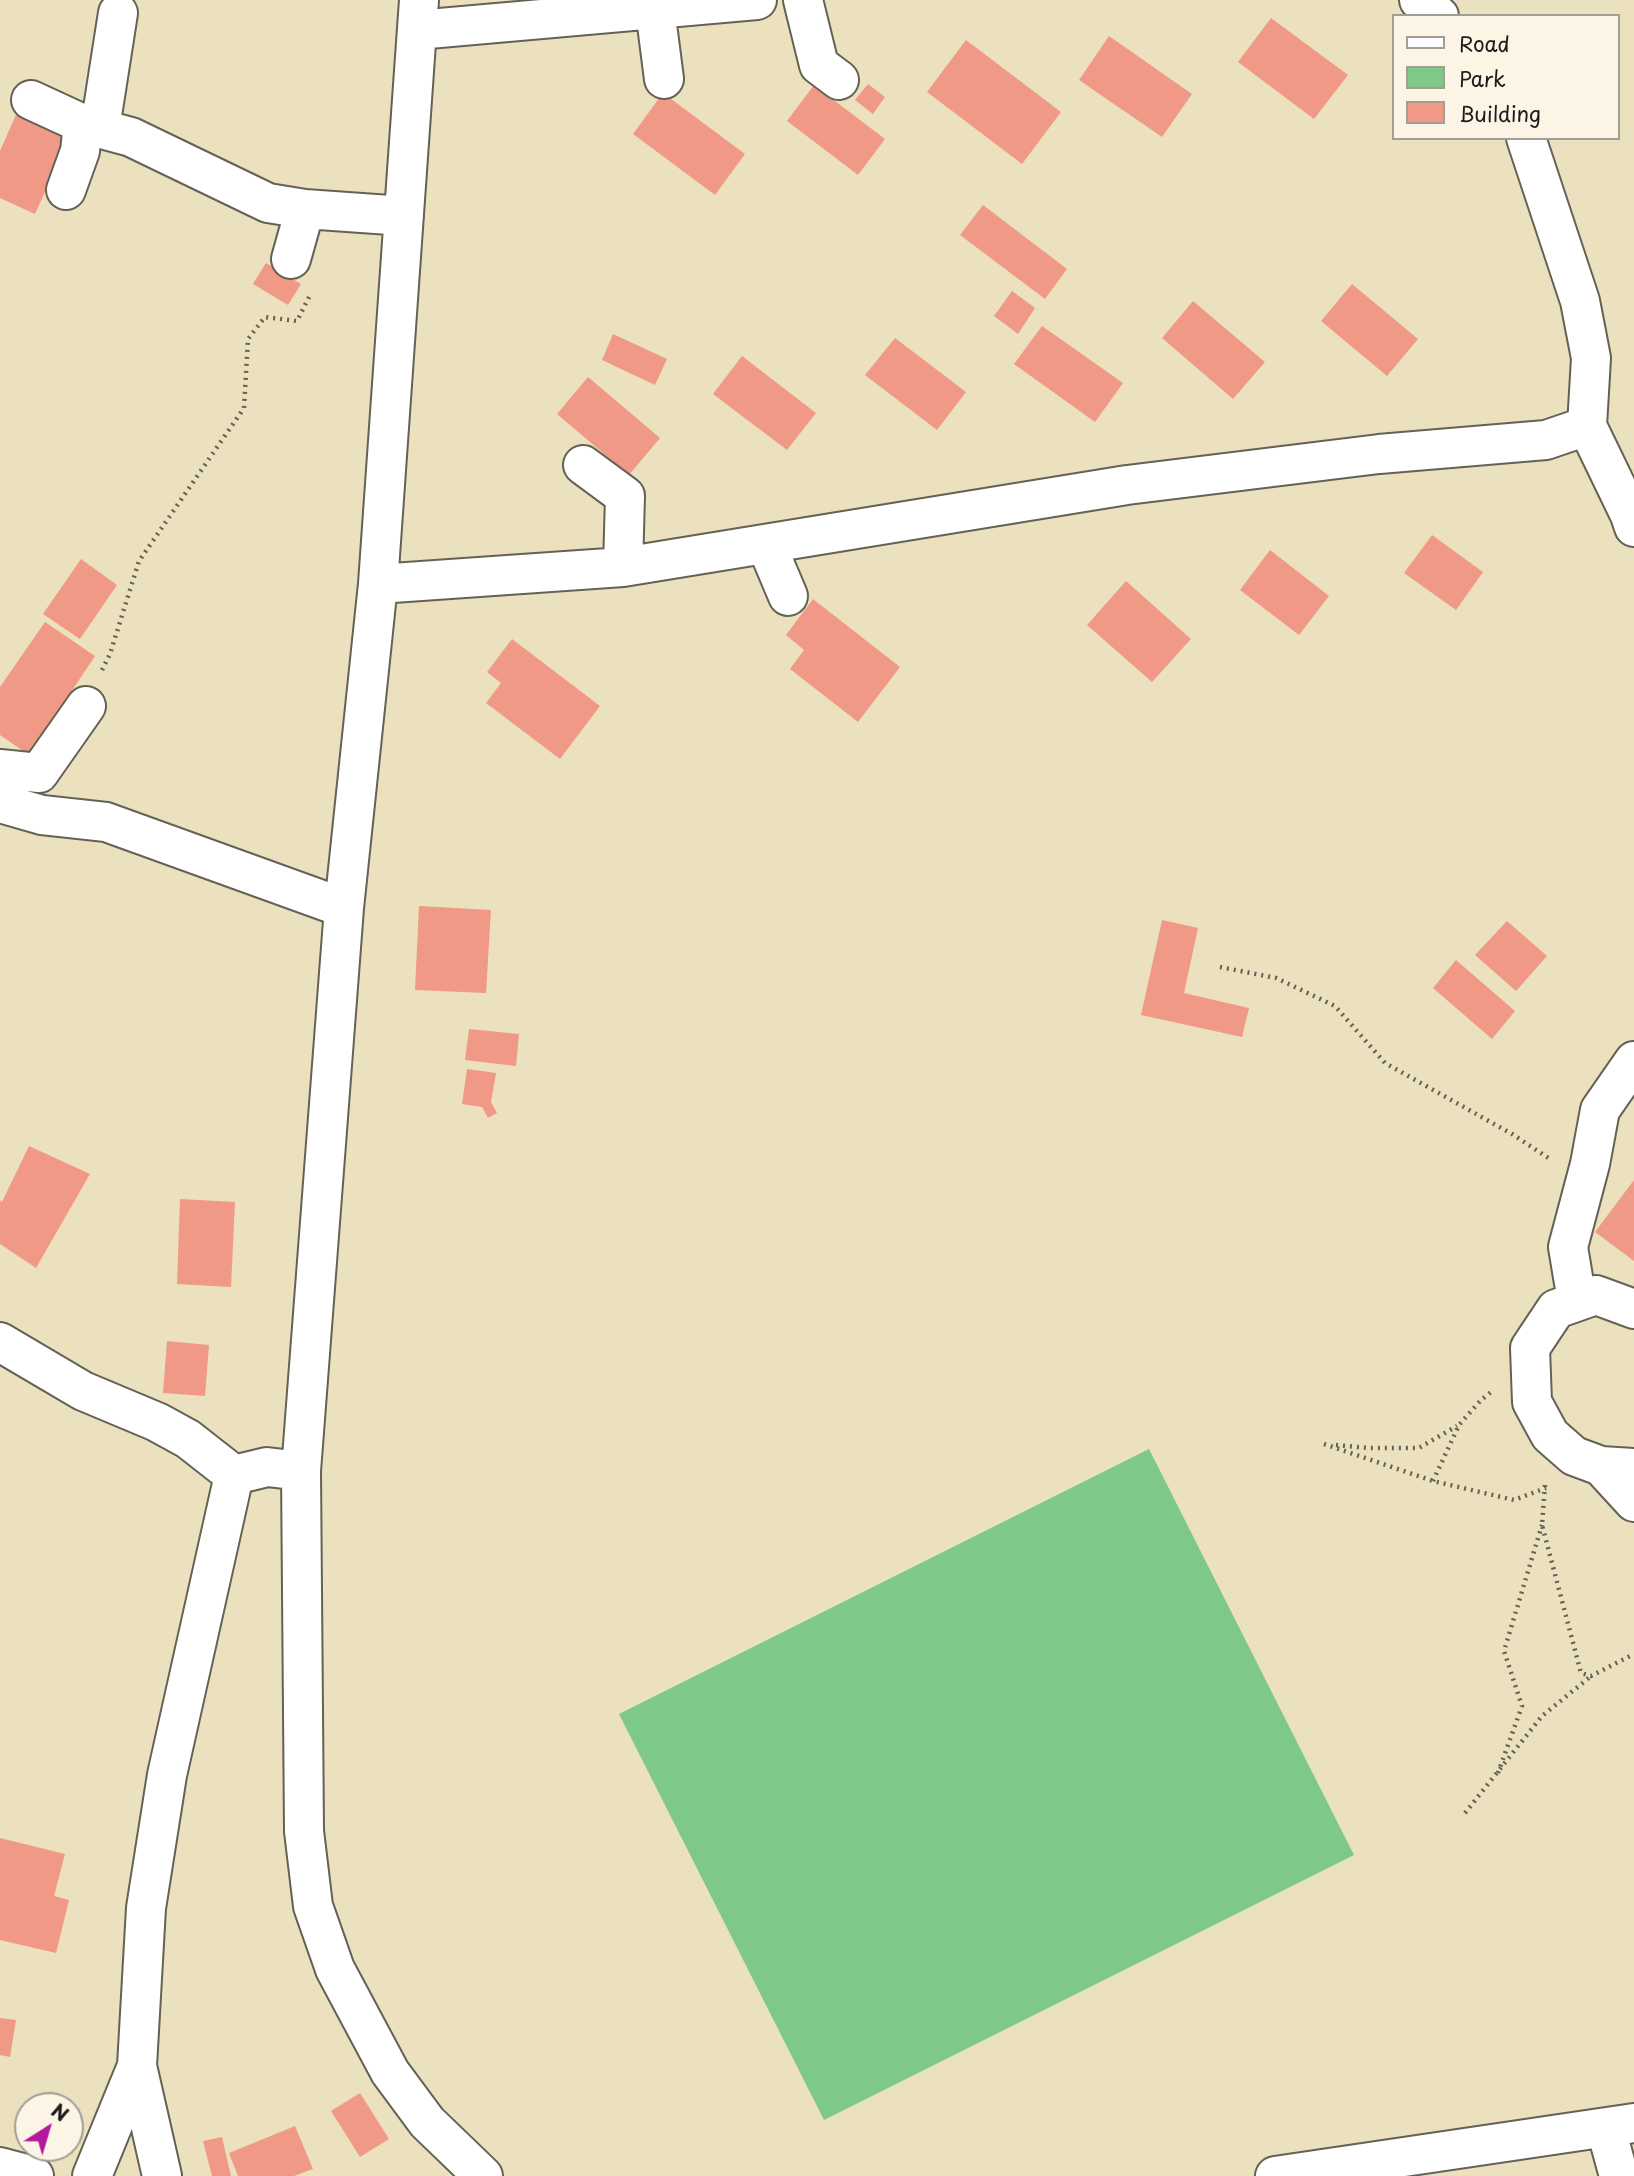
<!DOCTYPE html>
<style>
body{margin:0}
#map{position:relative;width:1634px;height:2176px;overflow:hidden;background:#ebe1be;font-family:"Playpen Sans",sans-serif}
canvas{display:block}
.legend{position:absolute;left:1392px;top:14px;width:228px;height:126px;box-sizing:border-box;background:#fcf5e5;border:2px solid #a29e95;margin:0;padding:9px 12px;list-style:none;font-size:21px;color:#1c1c1c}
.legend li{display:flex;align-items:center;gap:14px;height:35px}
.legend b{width:35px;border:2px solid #a29e95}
.north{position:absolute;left:14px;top:2092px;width:70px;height:70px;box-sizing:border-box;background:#fcf5e5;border:2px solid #a29e95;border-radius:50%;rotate:37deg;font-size:19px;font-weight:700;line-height:28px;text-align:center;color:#1c1c1c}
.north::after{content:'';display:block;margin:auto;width:24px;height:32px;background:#b5179e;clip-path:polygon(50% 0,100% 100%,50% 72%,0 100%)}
</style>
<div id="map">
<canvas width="1634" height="2176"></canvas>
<ul class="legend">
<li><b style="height:9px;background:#fff"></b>Road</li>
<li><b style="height:19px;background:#7ec987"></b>Park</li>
<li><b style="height:19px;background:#f09986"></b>Building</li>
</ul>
<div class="north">N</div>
</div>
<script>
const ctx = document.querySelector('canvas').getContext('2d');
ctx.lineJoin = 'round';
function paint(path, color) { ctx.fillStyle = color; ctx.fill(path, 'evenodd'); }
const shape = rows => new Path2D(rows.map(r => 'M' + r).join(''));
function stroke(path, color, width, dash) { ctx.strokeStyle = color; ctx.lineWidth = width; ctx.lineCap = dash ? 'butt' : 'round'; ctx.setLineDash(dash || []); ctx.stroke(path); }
paint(shape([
 [1149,1449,1354,1855,824,2120,619,1714]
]), '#7ec987');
paint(shape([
 [1271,18,1348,75,1314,119,1238,62],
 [1109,36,1192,94,1162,137,1079,80],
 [966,40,1061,112,1022,164,927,92],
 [868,84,885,97,873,114,855,100],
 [814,85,885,139,858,175,787,121],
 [663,93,745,154,715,195,633,134],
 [18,110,71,134,35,214,0,198,0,151],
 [983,205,1067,269,1045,299,960,235],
 [266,263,301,284,288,305,253,284],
 [1352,284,1418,339,1387,376,1321,321],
 [1012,291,1035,308,1018,334,994,316],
 [1193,301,1265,362,1233,399,1162,338],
 [1042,326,1123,383,1095,422,1014,364],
 [613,334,667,359,655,385,602,360],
 [895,338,966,392,937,430,865,375],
 [742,356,816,413,787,450,713,394],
 [588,377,660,438,629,475,557,414],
 [1432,535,1483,572,1456,610,1404,573],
 [1270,550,1329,596,1299,635,1240,590],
 [81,559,117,585,80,639,43,614],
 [1126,581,1191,639,1152,682,1087,625],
 [813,599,900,667,858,722,790,669,804,650,786,635],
 [45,622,95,656,29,755,0,735,0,687],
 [512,639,600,706,560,759,486,703,501,683,487,672],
 [419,906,491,910,486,993,415,990],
 [1162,920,1198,928,1184,993,1249,1008,1242,1037,1141,1015],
 [1507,921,1547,956,1516,991,1475,955],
 [1456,960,1515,1011,1492,1039,1433,988],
 [469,1029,519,1034,516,1066,465,1060],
 [467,1069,496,1073,491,1102,497,1113,488,1118,482,1107,462,1104],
 [29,1146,90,1174,36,1268,0,1244,0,1200,2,1202],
 [1634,1180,1634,1261,1595,1232],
 [180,1199,235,1202,231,1287,177,1284],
 [167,1341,209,1345,205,1396,163,1393],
 [0,1838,65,1854,54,1896,69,1900,56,1953,0,1940],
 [0,2018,16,2020,10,2057,0,2055],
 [360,2093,389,2139,360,2157,331,2111],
 [295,2126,313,2169,294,2176,238,2176,229,2153],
 [222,2137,231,2176,212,2176,203,2141]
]), '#f09986');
const street = shape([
 [419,0,378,584,344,908,301,1471,304,1831,313,1906,335,1969,390,2072,427,2122,483,2176],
 [803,0,819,65,839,80],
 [1419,0,1439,16],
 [655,9,664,79],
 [417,30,757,0],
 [31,100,83,124,131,137,268,203,305,209,404,216],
 [100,128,118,13],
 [66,190,80,151,83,124],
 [291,259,305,209],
 [1587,426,1630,515,1634,527],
 [583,465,625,496,623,567],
 [766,544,788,596],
 [378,584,623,567,1127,485,1379,454,1546,440,1587,426,1591,358,1580,301,1526,138],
 [0,769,39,773,86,706],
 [0,803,42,815,106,822,344,908],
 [1577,1301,1568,1247,1590,1164,1600,1110,1634,1061],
 [1634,1309,1596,1295,1556,1309,1530,1348,1532,1402,1550,1435,1574,1456,1601,1466,1634,1468],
 [0,1342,83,1391,157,1422,188,1439,234,1475],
 [1601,1466,1634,1502],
 [1606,2129,1619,2176],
 [0,2167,34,2176],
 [92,2176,137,2066],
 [162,2176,137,2066,146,1908,167,1775,234,1475,267,1467,301,1471],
 [1275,2176,1634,2123]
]);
stroke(street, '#646155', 42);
stroke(shape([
 [102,670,110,654,139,561,244,408,248,339,265,317,297,321,310,295],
 [1220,967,1276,978,1335,1006,1385,1063,1512,1134,1550,1159],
 [1324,1444,1433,1481,1514,1500,1546,1488],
 [1336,1445,1368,1448,1419,1448,1457,1426],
 [1433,1481,1459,1425,1481,1400,1491,1392],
 [1545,1485,1542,1525,1581,1673,1591,1676,1634,1654],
 [1498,1773,1522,1706,1504,1651,1542,1525],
 [1465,1813,1542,1716,1590,1677]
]), '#646155', 4.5, [2, 5]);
stroke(street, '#fff', 38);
</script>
